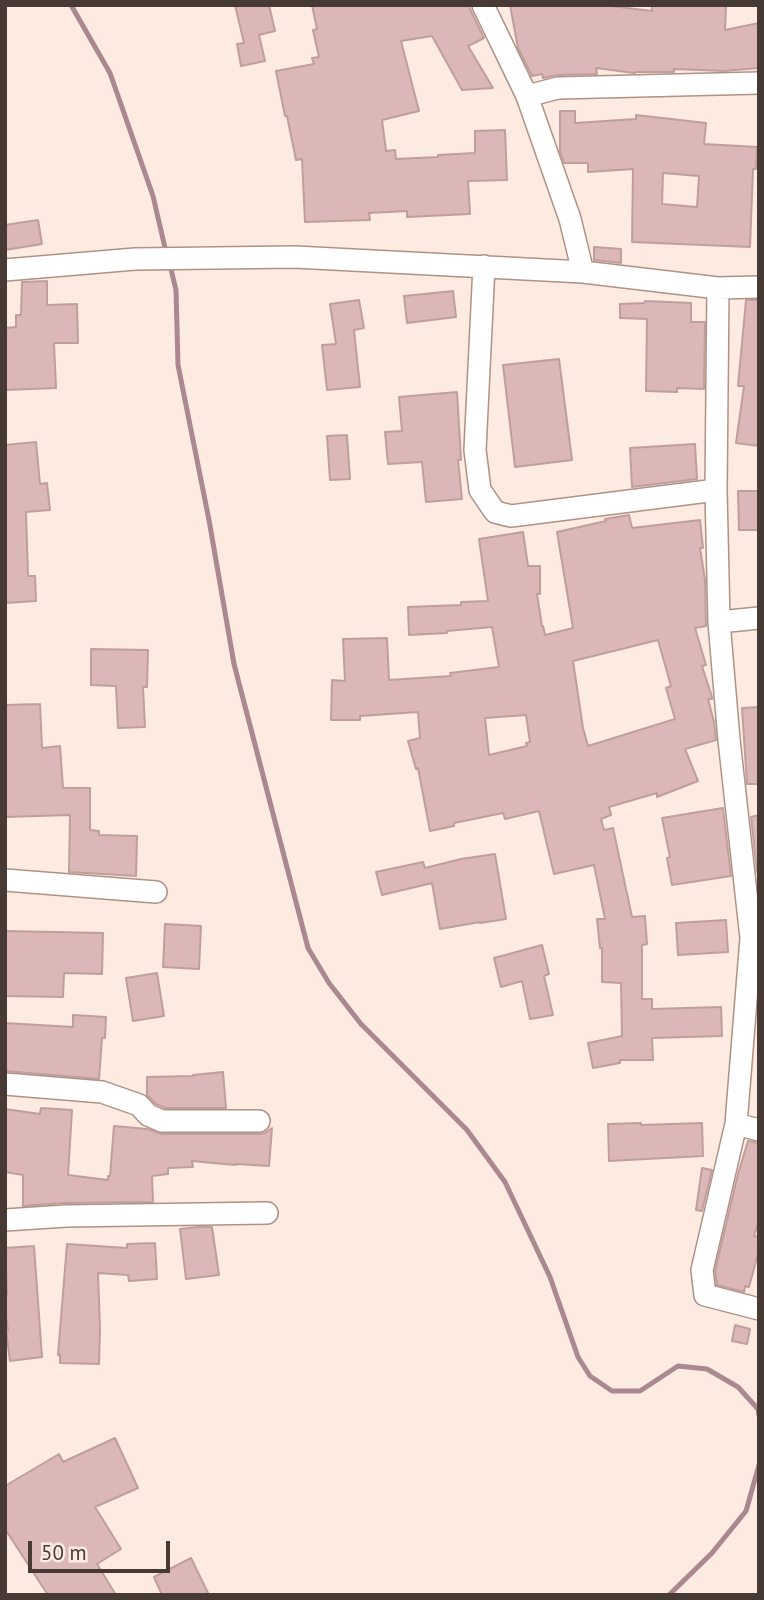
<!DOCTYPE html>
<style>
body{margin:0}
#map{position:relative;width:764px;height:1600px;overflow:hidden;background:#fdeae1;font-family:"PT Sans",sans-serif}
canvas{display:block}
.frame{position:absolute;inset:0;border:7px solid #473a34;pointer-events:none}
.scale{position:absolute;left:28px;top:1541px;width:142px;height:32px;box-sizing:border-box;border:4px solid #473a34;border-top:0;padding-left:9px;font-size:21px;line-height:24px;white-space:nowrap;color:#473a34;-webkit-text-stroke:5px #fdeae1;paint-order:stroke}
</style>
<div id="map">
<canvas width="764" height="1600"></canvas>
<div class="frame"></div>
<div class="scale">50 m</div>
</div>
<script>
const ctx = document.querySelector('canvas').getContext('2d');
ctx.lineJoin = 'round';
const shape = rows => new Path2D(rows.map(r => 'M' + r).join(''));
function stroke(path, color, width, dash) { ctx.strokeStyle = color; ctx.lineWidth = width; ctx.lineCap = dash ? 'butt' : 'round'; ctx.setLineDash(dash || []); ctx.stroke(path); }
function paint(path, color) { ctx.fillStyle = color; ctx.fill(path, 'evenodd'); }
stroke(shape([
 [71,5,110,73,153,196,166,252],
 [170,265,176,290,178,365,209,520,234,664,308,948,329,983,361,1024,467,1130,505,1182,550,1277,578,1357,590,1376,612,1391,640,1391,678,1366,707,1369,738,1387,758,1409,759,1416],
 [669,1595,712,1553,746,1511,759,1465]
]), '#ab8790', 5);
const building = shape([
 [235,5,269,5,275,31,259,35,265,61,241,66,237,44,244,43,235,5],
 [312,5,468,5,484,38,468,46,493,88,462,90,432,36,401,41,419,111,382,120,386,151,395,150,396,159,438,157,438,155,475,153,475,131,505,130,507,180,468,181,470,214,407,217,407,211,369,213,370,220,305,222,302,159,296,160,287,116,285,116,276,71,314,64,312,58,319,57,313,30,317,29,312,5],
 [510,5,603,5,652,11,652,5,726,5,725,30,759,23,759,68,724,71,674,69,674,72,636,72,634,73,596,68,597,74,557,75,543,78,542,74,532,76,518,48,510,5],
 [560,111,575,111,575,123,636,119,636,115,706,123,704,144,757,147,756,169,753,169,750,247,632,242,633,169,588,172,588,163,564,163,560,151,560,111],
 [663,173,699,176,697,207,662,204,663,173],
 [38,220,42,244,5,250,5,225,38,220],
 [594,247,621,249,621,263,594,260,594,247],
 [47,281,47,305,77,304,78,343,54,343,56,388,5,390,5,328,16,327,16,315,21,315,22,282,47,281],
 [453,291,456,317,407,323,404,296,453,291],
 [359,300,364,328,354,330,360,387,327,390,322,345,336,344,330,304,359,300],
 [746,300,759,300,759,446,736,443,744,386,738,386,746,300],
 [645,301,691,303,691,322,705,322,704,389,677,388,677,392,646,391,647,319,620,318,620,304,644,303,645,301],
 [559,359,572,460,515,467,503,365,559,359],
 [457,392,461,460,458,460,462,499,426,502,422,462,388,464,385,432,402,431,399,397,457,392],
 [347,435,350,479,330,480,327,436,347,435],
 [36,442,40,484,47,483,50,510,26,512,28,576,35,576,36,601,5,603,5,445,36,442],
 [695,444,697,479,632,487,630,448,695,444],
 [738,491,759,491,759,530,739,530,738,491],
 [629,515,632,528,700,520,703,548,700,548,705,580,706,626,695,628,706,665,702,666,712,697,712,699,708,699,714,722,716,740,685,749,698,781,657,797,657,793,609,807,611,815,601,819,604,830,613,828,632,917,645,916,647,944,642,945,642,999,652,999,652,1009,721,1007,722,1036,652,1038,653,1060,620,1060,620,1063,593,1068,588,1043,622,1036,621,983,602,982,602,948,600,948,597,919,605,919,594,865,554,874,539,811,505,819,503,813,454,823,454,826,430,831,418,768,416,769,408,741,420,738,418,712,360,716,360,720,331,720,332,680,345,681,343,639,387,638,389,680,451,676,450,673,499,667,492,627,447,631,447,633,409,635,408,607,461,605,461,602,488,601,479,539,523,532,528,566,540,566,540,594,537,594,542,626,543,626,545,635,573,628,557,532,606,521,605,519,629,515],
 [658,640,671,686,666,688,675,719,588,746,583,728,573,661,658,640],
 [526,715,530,742,526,743,527,746,489,755,485,718,526,715],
 [91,649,148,650,147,687,143,687,145,727,118,728,116,686,91,685,91,649],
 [40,704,42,748,60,746,63,788,90,788,90,830,99,831,99,835,137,836,136,876,69,872,70,815,5,817,5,705,40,704],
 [759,707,759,784,747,784,742,708,759,707],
 [723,808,731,876,672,885,667,858,670,857,662,818,723,808],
 [759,815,759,872,757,872,751,817,759,815],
 [495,854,506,919,480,923,480,922,440,929,432,883,382,895,376,872,423,862,425,868,461,859,495,854],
 [726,920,728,952,678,955,676,923,726,920],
 [165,924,201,926,199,969,163,967,165,924],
 [5,931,103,933,102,974,64,973,63,997,5,996,5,931],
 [542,945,549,974,544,976,553,1015,530,1019,522,981,501,987,494,958,542,945],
 [157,973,164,1016,133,1021,126,978,157,973],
 [73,1015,106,1017,105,1038,102,1038,99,1079,5,1071,5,1023,73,1027,73,1015],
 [223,1072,226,1108,165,1108,156,1104,147,1095,147,1077,193,1076,193,1075,223,1072],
 [41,1108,72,1110,68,1175,108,1180,108,1176,110,1176,114,1126,147,1129,162,1134,259,1134,265,1133,272,1128,269,1166,236,1164,235,1165,192,1161,193,1167,168,1168,168,1174,152,1176,153,1202,65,1203,23,1206,23,1175,5,1172,5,1109,40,1114,41,1108],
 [641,1123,641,1125,702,1123,703,1156,609,1161,608,1124,641,1123],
 [748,1141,759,1143,759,1220,754,1236,759,1237,759,1250,749,1287,745,1286,744,1292,717,1285,715,1271,738,1174,748,1141],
 [702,1168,712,1170,702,1211,696,1210,702,1168],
 [198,1227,212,1227,219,1275,186,1279,180,1229,198,1227],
 [155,1243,157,1279,129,1281,128,1275,98,1273,100,1329,99,1364,60,1363,60,1354,58,1355,67,1244,127,1248,127,1244,155,1243],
 [34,1246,42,1357,10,1361,6,1330,8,1330,5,1311,5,1294,7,1294,5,1248,34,1246],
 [735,1325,750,1329,747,1344,732,1341,735,1325],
 [115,1438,138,1488,95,1507,121,1549,97,1564,116,1595,48,1595,5,1529,5,1486,59,1454,63,1462,115,1438],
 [191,1558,209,1595,162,1595,154,1577,191,1558]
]);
paint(building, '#dbb8b7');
stroke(building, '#c09e9c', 2);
const minor = shape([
 [483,5,527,96,570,219,583,272],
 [527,96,558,88,759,83],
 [484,266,475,450,480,490,495,512,511,516,716,490],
 [5,270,135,259,295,257,583,272,718,288,759,287],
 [718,288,716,490,719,622,729,740,751,938,736,1124,702,1270,705,1295,759,1309],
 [719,622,759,618],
 [5,880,156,892],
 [5,1084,102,1092,139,1105,148,1115,162,1121,259,1121],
 [736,1124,759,1130],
 [5,1220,66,1216,267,1213]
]);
stroke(minor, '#af9285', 24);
stroke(minor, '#fff', 21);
</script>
